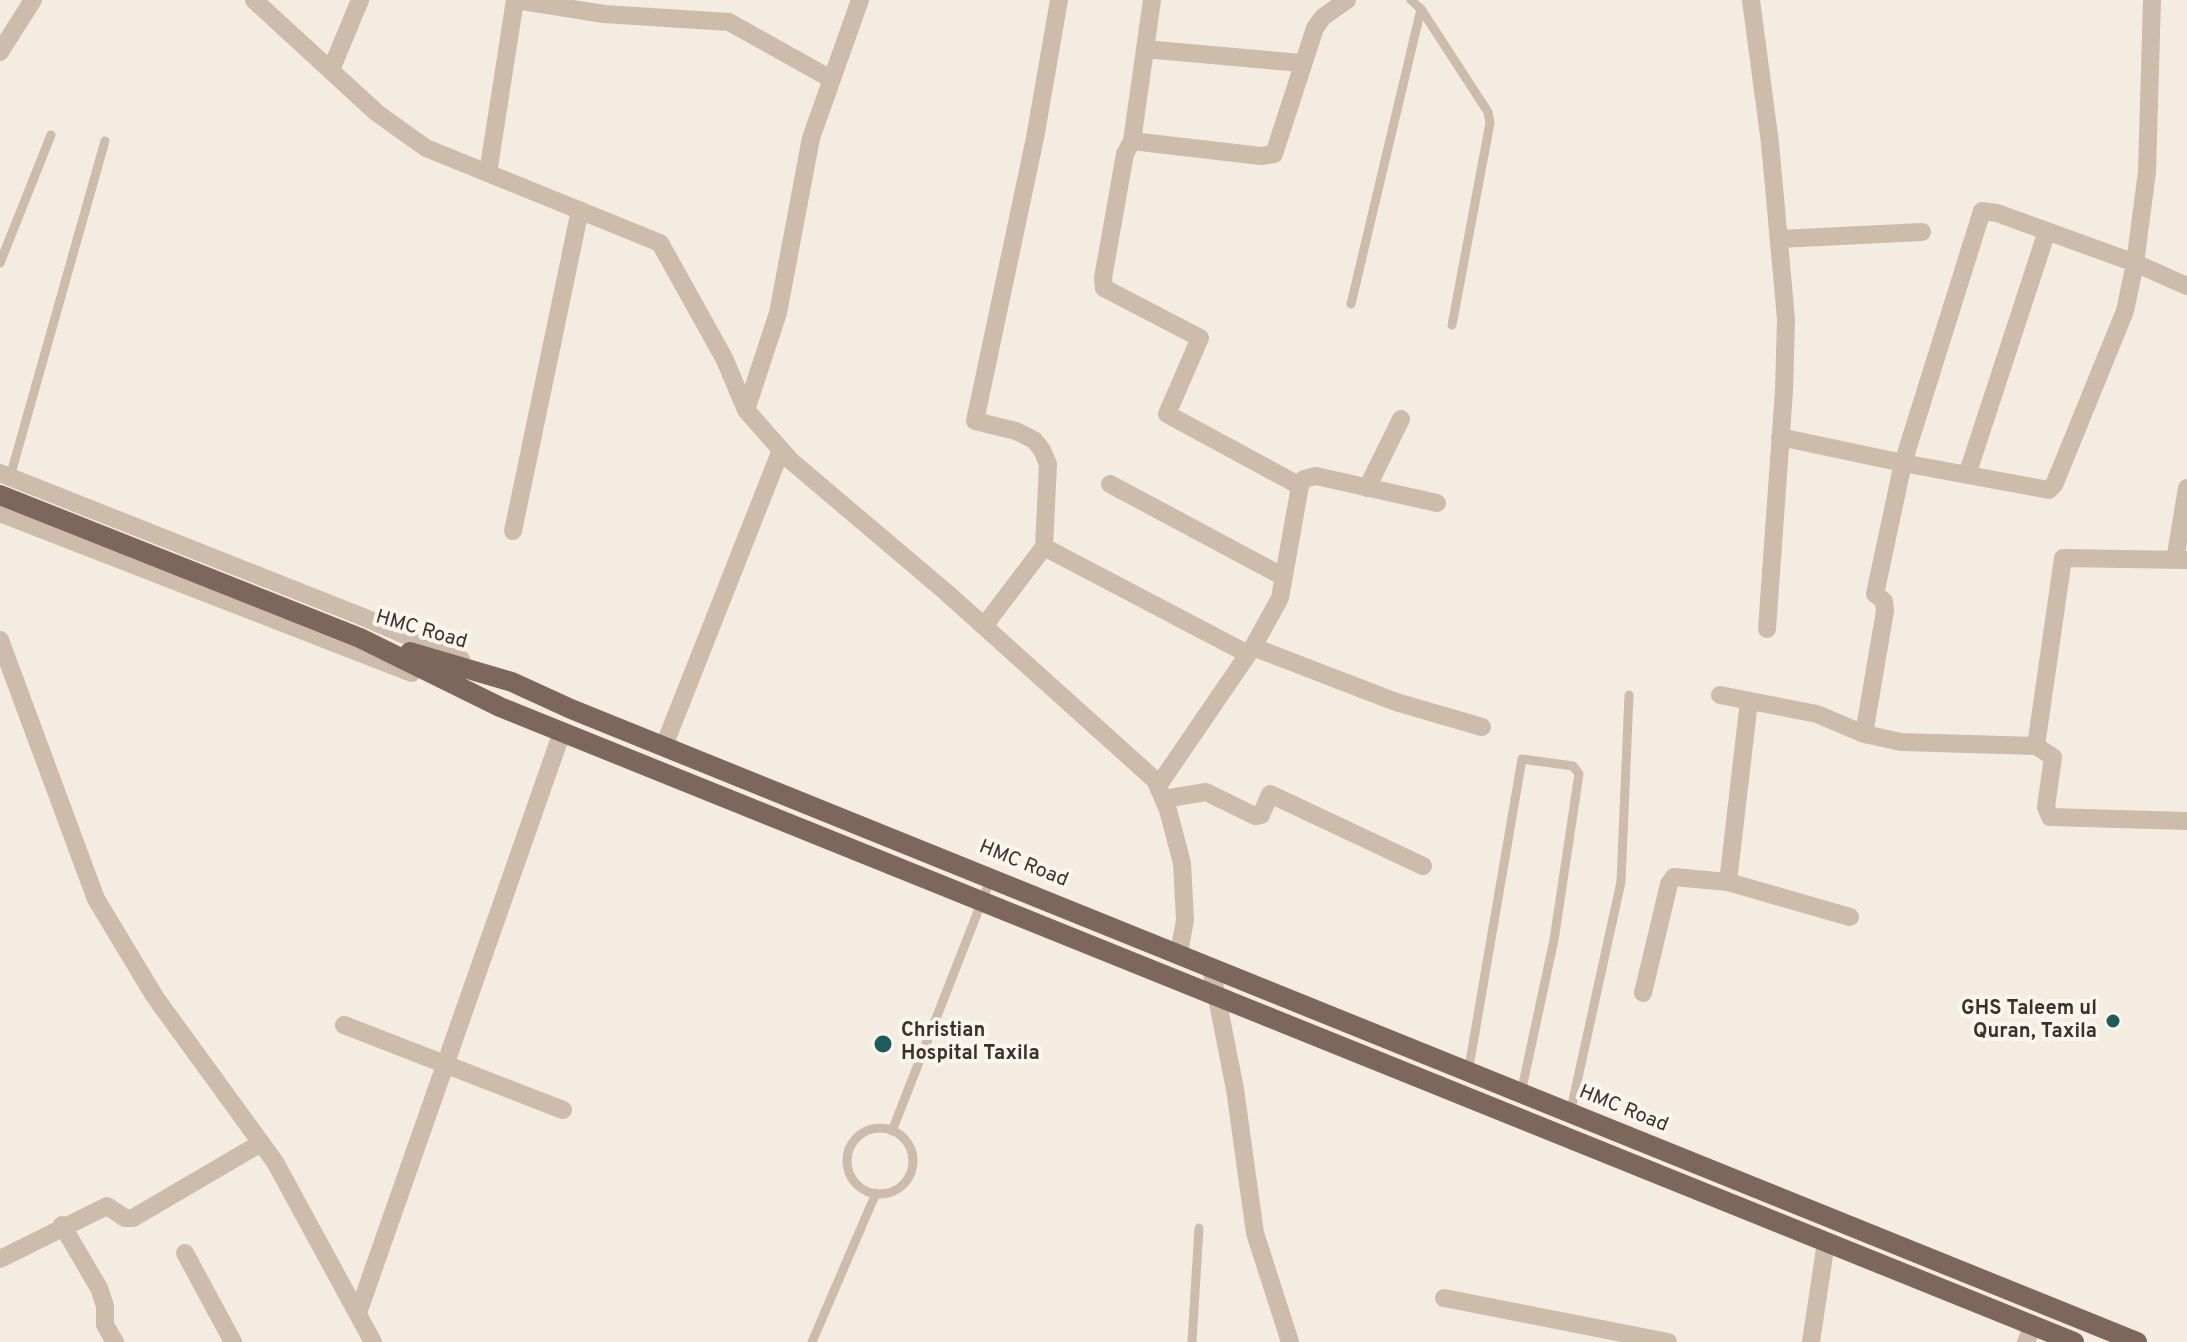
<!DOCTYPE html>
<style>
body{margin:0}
canvas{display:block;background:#f4ebe1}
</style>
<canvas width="2187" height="1342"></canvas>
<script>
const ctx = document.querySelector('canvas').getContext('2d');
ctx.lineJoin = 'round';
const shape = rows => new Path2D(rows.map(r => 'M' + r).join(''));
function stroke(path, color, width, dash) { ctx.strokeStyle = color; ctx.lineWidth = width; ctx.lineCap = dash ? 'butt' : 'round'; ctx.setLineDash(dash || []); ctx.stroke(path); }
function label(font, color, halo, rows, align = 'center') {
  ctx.font = font + ' Overpass,sans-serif'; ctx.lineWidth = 8; ctx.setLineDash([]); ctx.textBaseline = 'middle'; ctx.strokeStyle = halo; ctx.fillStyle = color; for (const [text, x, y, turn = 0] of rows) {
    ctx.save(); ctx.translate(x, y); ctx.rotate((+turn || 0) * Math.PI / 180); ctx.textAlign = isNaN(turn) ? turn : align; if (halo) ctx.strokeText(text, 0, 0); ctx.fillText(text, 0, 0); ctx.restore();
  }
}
stroke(shape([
 [1411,0,1421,9,1488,112,1490,123,1452,325],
 [0,263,51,135],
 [1351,304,1421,9],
 [10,477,105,141],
 [1468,1073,1522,759,1573,766,1579,774,1554,940,1521,1093],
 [1570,1114,1621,882,1629,695],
 '847 1161a33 33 0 1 1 66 0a33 33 0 1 1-66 0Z',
 [892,1131,991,878],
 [812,1342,876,1193],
 [1192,1342,1199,1228]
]), '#cdbbac', 9);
stroke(shape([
 [254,0,377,113,426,148,660,243,724,358,746,410,790,460,947,593,1155,780,1168,810,1182,863,1185,920,1179,953],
 [516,0,604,14,729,22,831,79],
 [1152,0,1132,141,1125,154,1103,278,1104,288,1200,338,1167,414,1300,486],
 [1751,0,1770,143,1786,319,1784,391,1767,629],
 [2152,0,2147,172,2135,263,2187,286],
 [1145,49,1301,63],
 [0,52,33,0],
 [331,70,360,0],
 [1132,141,1261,156,1274,154,1315,28,1323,17,1347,0],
 [488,173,515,0],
 [1779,239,1922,232],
 [746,410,778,313,811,138,860,0],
 [1780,437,1903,463,2049,490,2054,485,2125,311,2135,263,1997,213,1982,211,1903,463,1875,594,1884,601,1885,611,1864,734],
 [0,473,363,617,461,659],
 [1967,475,2047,231],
 [1110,484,1282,576],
 [1367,488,1401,419],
 [0,513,412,673],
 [513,531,580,210],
 [1044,547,1246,653],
 [2175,560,2187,488],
 [984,626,1044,547,1048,464,1042,450,1034,440,1016,431,975,421,1035,138,1059,0],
 [0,640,96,899,155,997,275,1162,373,1342],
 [1253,647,1396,702,1482,727],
 [1720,695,1817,714,1864,734,1901,742,2036,746,2053,757,2046,807,2050,817,2187,821],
 [1749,701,1728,882,1850,917],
 [664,746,781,450],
 [2036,746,2063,558,2187,560],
 [1158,786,1253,647,1280,598,1300,486,1304,479,1316,476,1437,503],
 [1164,799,1206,792,1255,816,1261,815,1270,794,1423,866],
 [1211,968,1235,1089,1255,1233,1290,1342],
 [1643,993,1669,884,1674,877,1728,882],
 [344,1025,563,1110],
 [62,1225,99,1288,105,1306,105,1325,115,1342],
 [185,1253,233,1342],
 [0,1259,107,1206,125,1218,133,1218,261,1143],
 [1444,1298,1668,1342],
 [358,1313,562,732],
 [1811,1342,1826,1242],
 [2026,1342,2033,1325]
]), '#cdbbac', 18);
stroke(shape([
 [0,495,360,638,500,707,2074,1342],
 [410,652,512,682,571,709,2137,1342]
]), '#7d675c', 20);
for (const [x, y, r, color] of [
 [2113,1021,8,"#1f5a5e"],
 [883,1044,10,"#1f5a5e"]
]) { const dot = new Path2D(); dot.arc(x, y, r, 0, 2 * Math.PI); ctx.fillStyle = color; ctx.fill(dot); stroke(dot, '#fbf5ee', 3); }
label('20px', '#3b302b', '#fbf5ee', [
 ["HMC Road",421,631,16],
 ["HMC Road",1023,865,22],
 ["HMC Road",1623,1110,22]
]);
label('bold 20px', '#3b302b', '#fbf5ee', [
 ["GHS Taleem ul",2097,1010],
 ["Quran, Taxila",2097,1033],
 ["Christian",901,1032,"left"],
 ["Hospital Taxila",901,1055,"left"]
], 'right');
</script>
